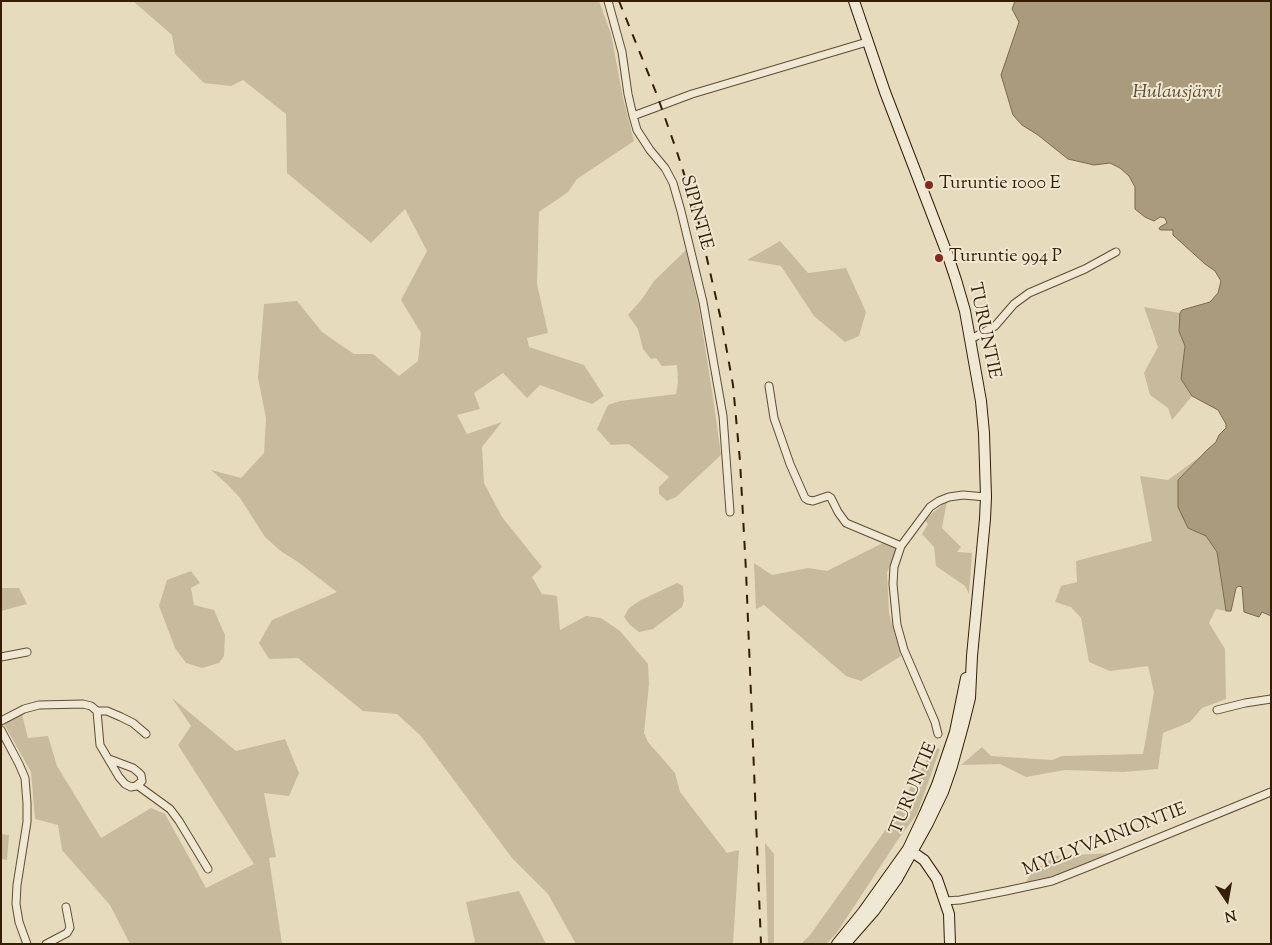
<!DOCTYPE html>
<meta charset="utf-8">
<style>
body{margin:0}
#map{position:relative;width:1272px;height:945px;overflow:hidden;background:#e6dbbd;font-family:"Sorts Mill Goudy",serif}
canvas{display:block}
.frame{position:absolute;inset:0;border:2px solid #351e00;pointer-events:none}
.north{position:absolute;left:1202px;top:875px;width:50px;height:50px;-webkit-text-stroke:4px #efe8d4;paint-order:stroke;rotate:168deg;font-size:14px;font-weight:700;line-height:20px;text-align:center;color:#351e00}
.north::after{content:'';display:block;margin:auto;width:18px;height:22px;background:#351e00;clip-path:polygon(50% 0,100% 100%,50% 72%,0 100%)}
</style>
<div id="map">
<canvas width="1272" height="945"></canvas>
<div class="frame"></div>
<div class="north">N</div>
</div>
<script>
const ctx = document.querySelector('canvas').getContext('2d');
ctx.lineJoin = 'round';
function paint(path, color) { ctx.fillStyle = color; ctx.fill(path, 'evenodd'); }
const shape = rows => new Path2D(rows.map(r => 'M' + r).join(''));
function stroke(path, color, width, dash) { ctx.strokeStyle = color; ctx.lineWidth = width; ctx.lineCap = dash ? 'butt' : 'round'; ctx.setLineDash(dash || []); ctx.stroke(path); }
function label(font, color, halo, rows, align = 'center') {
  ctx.font = font + ' "Sorts Mill Goudy",serif'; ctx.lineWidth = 4; ctx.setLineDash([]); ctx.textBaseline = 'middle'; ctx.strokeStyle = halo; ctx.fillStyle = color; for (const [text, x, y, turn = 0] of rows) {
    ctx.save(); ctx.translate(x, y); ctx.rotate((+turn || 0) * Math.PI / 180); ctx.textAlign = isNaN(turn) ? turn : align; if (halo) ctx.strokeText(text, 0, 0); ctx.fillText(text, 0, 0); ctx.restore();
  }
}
paint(shape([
 [133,1,599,1,611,34,623,98,634,141,577,179,568,192,539,212,537,284,548,333,527,338,529,347,584,365,604,396,592,404,540,385,527,398,503,373,474,393,480,409,457,415,467,434,502,422,482,447,484,483,502,517,542,567,532,577,542,594,557,596,560,630,586,616,601,618,620,631,648,664,649,684,644,733,648,742,675,773,680,792,727,853,739,850,733,944,576,944,548,894,512,858,421,736,397,714,363,711,298,658,269,659,259,643,272,620,337,592,298,562,282,552,265,537,240,498,227,484,211,470,241,478,264,453,266,418,258,378,264,304,297,301,322,332,354,354,373,354,399,376,418,361,421,333,401,300,427,251,405,209,371,243,287,173,286,114,243,80,231,86,204,83,175,54,172,35],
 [780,241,808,273,846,268,866,312,859,336,845,342,814,316,781,266,747,260],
 [686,250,698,303,712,391,721,455,676,497,667,501,659,494,659,487,669,477,629,444,611,445,597,429,608,405,620,401,676,394,678,382,677,365,662,366,656,358,651,359,643,349,638,329,628,315,642,299,654,281],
 [1144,307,1180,313,1179,331,1185,346,1181,379,1192,396,1172,420,1168,408,1150,395,1144,373,1158,347],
 [1201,456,1178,480,1188,528,1206,536,1217,552,1226,611,1216,609,1209,623,1225,649,1226,699,1202,708,1190,722,1163,733,1158,769,1123,772,1065,770,1026,777,1000,764,961,765,982,747,991,756,1052,760,1062,756,1143,754,1154,692,1148,666,1110,671,1089,662,1081,618,1071,607,1055,602,1061,586,1077,582,1076,561,1152,541,1140,476,1168,480],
 [947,501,942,528,961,547,957,552,972,553,969,594,965,586,936,566,934,547,922,534,928,524,924,520],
 [889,540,899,541,887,573,889,613,901,656,861,681,846,676,764,605,756,609,754,563,772,575,808,568,827,571],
 [191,571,200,583,191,588,194,605,214,610,225,635,224,656,219,663,202,668,186,663,175,648,159,606,167,580],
 [677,583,683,586,684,601,682,607,653,629,639,632,630,625,624,617,629,608,641,600],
 [1,588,19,588,27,604,1,611],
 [172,698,236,751,285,739,299,773,289,796,264,793,276,857,269,858,282,944,130,944,110,905,62,850,58,825,35,819,31,772,4,724,22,714,28,738,48,736,57,766,101,838,151,808,165,814,206,888,254,864,178,745,191,726],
 [922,743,940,749,917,814,897,841,836,934,826,944,801,944,810,935,884,832,931,753],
 [1,834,9,835,7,860,1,859],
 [765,843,774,854,774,944,768,944],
 [1112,853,1094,862,1066,872,1045,879,1025,884,1033,869,1043,865,1055,856],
 [519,891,546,944,467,944,475,942,466,902]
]), '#c8bb9d');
const water = shape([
 [1015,1,1271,1,1271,616,1262,612,1259,617,1244,612,1242,587,1239,586,1236,588,1231,611,1226,611,1217,552,1206,536,1188,528,1178,507,1178,480,1207,450,1216,442,1219,435,1226,428,1226,424,1218,410,1192,396,1181,379,1185,346,1179,331,1180,313,1182,310,1210,302,1218,293,1221,281,1215,271,1205,264,1173,235,1173,230,1161,230,1159,229,1160,227,1167,223,1165,218,1160,217,1154,221,1145,217,1135,209,1135,187,1129,176,1120,168,1110,163,1094,165,1068,159,1038,135,1022,125,1013,115,1001,75,1019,22,1012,9,1015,1]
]);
paint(water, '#aa9b7d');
stroke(water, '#7b694b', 1);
const street = shape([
 [608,1,622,52,628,94,633,116],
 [971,339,995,326,1014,304,1029,293,1085,269,1116,252],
 [769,386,774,418,790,464,805,498,808,500,813,501,828,496,831,498,838,512,846,523,901,546],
 [730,512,723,416,703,302,681,211,673,183,665,168,650,150,637,130,633,116,692,94,867,42],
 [1,657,27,652],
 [1217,710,1245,703,1271,699],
 [97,711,107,711,121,717,133,723,146,734],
 [1,721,24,709,39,705,83,704,91,706,97,711,100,745,119,777,125,784,131,787,136,786,142,781,141,775,138,772,133,768,109,759],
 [1,730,19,764,25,778,27,803,27,822,17,885,16,904,19,922,27,944],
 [938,734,935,722,904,650,897,625,893,584,894,567,901,546,930,507,939,501,949,497,963,495,986,497],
 [137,785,170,809,179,821,208,869],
 [945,901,960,900,1006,891,1052,881,1090,866,1271,792],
 [46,944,67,933,70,928,66,907]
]);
const secondary = shape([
 [908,849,924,860,937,879,949,914,950,944],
 [837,944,863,912,908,849,924,815,937,785,955,732,966,678],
 [845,944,874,911,897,879,928,823,943,792,952,766,963,726,970,698,972,656,985,519,986,497,984,433,981,401,965,311,956,280,948,256,885,92,854,1]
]);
stroke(street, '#614d2f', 9);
stroke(secondary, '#351e00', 12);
stroke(street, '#efe8d4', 7);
stroke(secondary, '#efe8d4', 10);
stroke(shape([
 [619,1,657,95,677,152,696,211,722,324,733,385,740,461,746,571,761,944]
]), '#351e00', 2, [9, 9]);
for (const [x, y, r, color] of [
 [929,185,5,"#8f2418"],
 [939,258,5,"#8f2418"]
]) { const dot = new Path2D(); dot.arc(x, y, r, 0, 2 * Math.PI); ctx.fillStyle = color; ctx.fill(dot); stroke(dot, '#efe8d4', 2); }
label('18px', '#351e00', '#efe8d4', [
 ["Turuntie 1000 E",939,185],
 ["Turuntie 994 P",949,258]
], 'left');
label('18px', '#351e00', '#efe8d4', [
 ["SIPINTIE",695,213,74],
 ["TURUNTIE",983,331,78],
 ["TURUNTIE",915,789,-68],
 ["MYLLYVAINIONTIE",1105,841,-21]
]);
label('italic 19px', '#5e4a2c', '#efe8d4', [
 ["Hulausjärvi",1177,94]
]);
</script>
